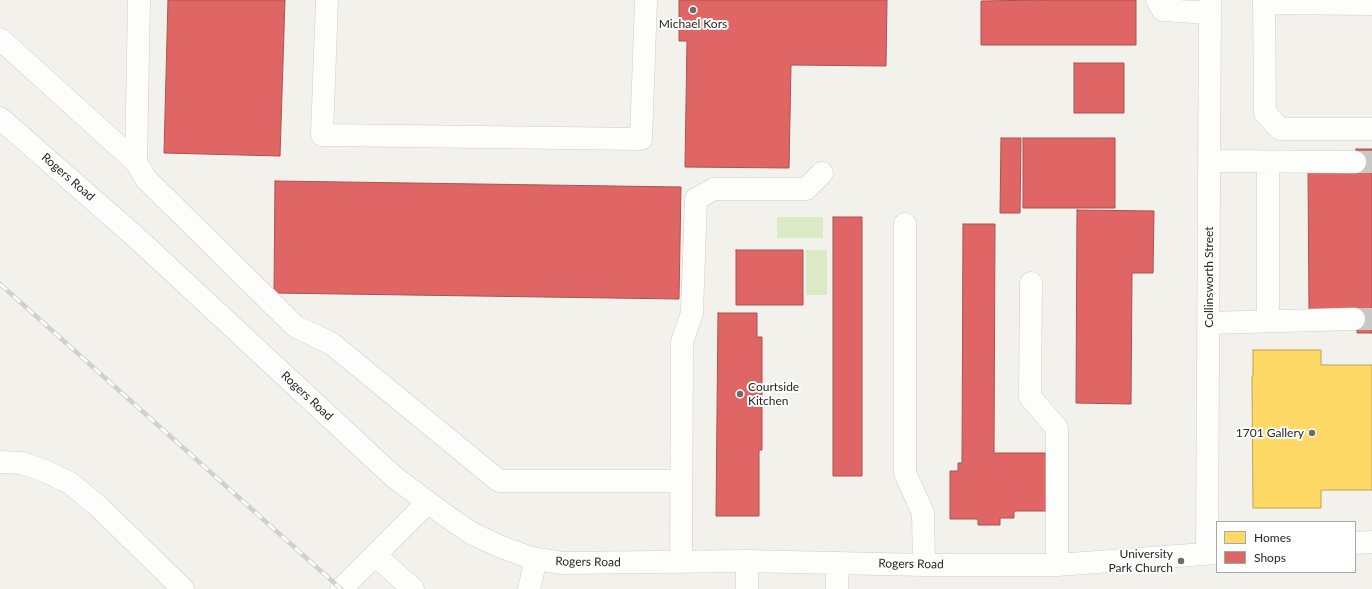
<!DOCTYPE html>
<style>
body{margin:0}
#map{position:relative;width:1372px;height:589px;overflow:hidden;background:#f2f1ec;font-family:Lato,sans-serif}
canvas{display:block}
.legend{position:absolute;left:1216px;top:521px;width:140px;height:52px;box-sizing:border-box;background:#fff;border:1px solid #a8a8a7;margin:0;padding:5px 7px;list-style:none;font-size:12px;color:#262522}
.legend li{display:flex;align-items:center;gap:8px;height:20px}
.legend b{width:20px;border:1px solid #a8a8a7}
</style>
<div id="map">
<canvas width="1372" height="589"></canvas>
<ul class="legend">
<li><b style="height:11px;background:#ffd966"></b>Homes</li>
<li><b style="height:11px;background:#e06666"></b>Shops</li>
</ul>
</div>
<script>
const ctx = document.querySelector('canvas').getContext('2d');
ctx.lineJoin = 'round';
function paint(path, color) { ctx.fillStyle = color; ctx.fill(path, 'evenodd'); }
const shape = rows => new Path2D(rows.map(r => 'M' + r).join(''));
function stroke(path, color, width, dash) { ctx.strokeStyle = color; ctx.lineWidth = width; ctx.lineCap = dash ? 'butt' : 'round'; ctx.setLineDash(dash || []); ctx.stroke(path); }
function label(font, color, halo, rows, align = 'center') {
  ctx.font = font + ' Lato,sans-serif'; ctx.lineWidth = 4; ctx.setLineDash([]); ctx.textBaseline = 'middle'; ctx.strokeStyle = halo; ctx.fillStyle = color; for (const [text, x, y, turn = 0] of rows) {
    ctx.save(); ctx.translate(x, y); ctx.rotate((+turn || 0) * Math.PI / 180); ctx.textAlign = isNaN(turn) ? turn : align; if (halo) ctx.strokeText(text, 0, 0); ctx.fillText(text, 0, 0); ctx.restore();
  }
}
paint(shape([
 [777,217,823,217,823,238,777,238],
 [806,250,827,250,827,295,806,295]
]), '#dbe9c5');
const homes = shape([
 [1253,350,1321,350,1321,365,1372,365,1372,490,1321,490,1321,508,1253,508,1252,376,1253,376,1253,350]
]);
paint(homes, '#ffd966');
stroke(homes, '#bea352', 1);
const shops = shape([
 [168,0,285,0,280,156,164,153,168,0],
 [679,0,887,0,886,66,791,65,789,168,685,167,687,41,679,41,679,0],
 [1042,0,1136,0,1136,45,981,45,981,1,1042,0],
 [1074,63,1124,63,1124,113,1074,113,1074,63],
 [1001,138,1021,138,1020,213,1000,213,1001,138],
 [1023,138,1115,138,1115,208,1023,208,1023,138],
 [1356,149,1372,149,1372,333,1357,333,1357,310,1309,310,1308,171,1356,170,1356,149],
 [275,181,681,187,679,299,274,293,275,181],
 [1077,210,1154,211,1153,273,1132,273,1131,404,1076,403,1077,210],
 [833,217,862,217,862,476,833,476,833,217],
 [963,224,995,224,994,453,1048,453,1048,511,1014,511,1014,518,1000,518,1000,525,978,525,978,519,950,519,950,471,958,471,958,463,962,463,963,224],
 [736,250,803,250,803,305,736,305,736,250],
 [718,313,757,313,757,337,762,337,762,450,759,450,759,516,716,516,718,313]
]);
paint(shops, '#e06666');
stroke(shops, '#a85252', 1);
stroke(shape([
 [1355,162,1372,162],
 [1354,319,1372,319]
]), '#c9c8c4', 22, [22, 11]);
const minor = shape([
 [327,0,322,135,641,139,646,0],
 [1157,0,1163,10,1210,13],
 [1264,0,1265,113,1280,129,1372,129],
 [1264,3,1372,4],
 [0,39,136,162,146,179,295,326,332,344,499,481,681,481],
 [0,118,139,240,394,477,445,515,471,533,499,546,523,555,536,559,563,563,747,561,924,565,1057,565,1217,553],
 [1210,161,1355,162],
 [136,162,139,0],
 [1268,162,1268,321],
 [905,224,905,473,923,513,924,565],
 [1031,283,1030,397,1057,428,1057,565],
 [1209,323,1354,319],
 [0,462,22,463,45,471,70,483,99,507,183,589],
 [1355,543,1372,542],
 [1207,553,1210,0],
 [375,555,413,589],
 [747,561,747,589],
 [681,562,682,342,692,313,696,199,714,189,806,189,822,173],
 [341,589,427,503],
 [529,589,536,559],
 [837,589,837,563]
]);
stroke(minor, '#cecdc9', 23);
stroke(minor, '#fdfdfc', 22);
const rail = shape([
 [0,284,341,589]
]);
stroke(rail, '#d0d0cf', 4.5);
stroke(rail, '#fff', 3, [9]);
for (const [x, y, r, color] of [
 [693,10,4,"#6d6c69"],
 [740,394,4,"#6d6c69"],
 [1312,433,4,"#6d6c69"],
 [1181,561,4,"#6d6c69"]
]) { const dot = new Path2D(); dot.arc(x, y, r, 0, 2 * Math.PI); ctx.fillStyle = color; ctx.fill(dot); stroke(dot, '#fff', 1.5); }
label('12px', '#262522', '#fff', [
 ["Michael Kors",693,24,"center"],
 ["Courtside",748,387,"left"],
 ["Kitchen",748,401,"left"],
 ["1701 Gallery",1304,433],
 ["University",1173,554],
 ["Park Church",1173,568]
], 'right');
label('12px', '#262522', '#fff', [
 ["Rogers Road",68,177,41],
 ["Collinsworth Street",1209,277,-90],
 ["Rogers Road",307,396,43],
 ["Rogers Road",588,562,1],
 ["Rogers Road",911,564,1]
]);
</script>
